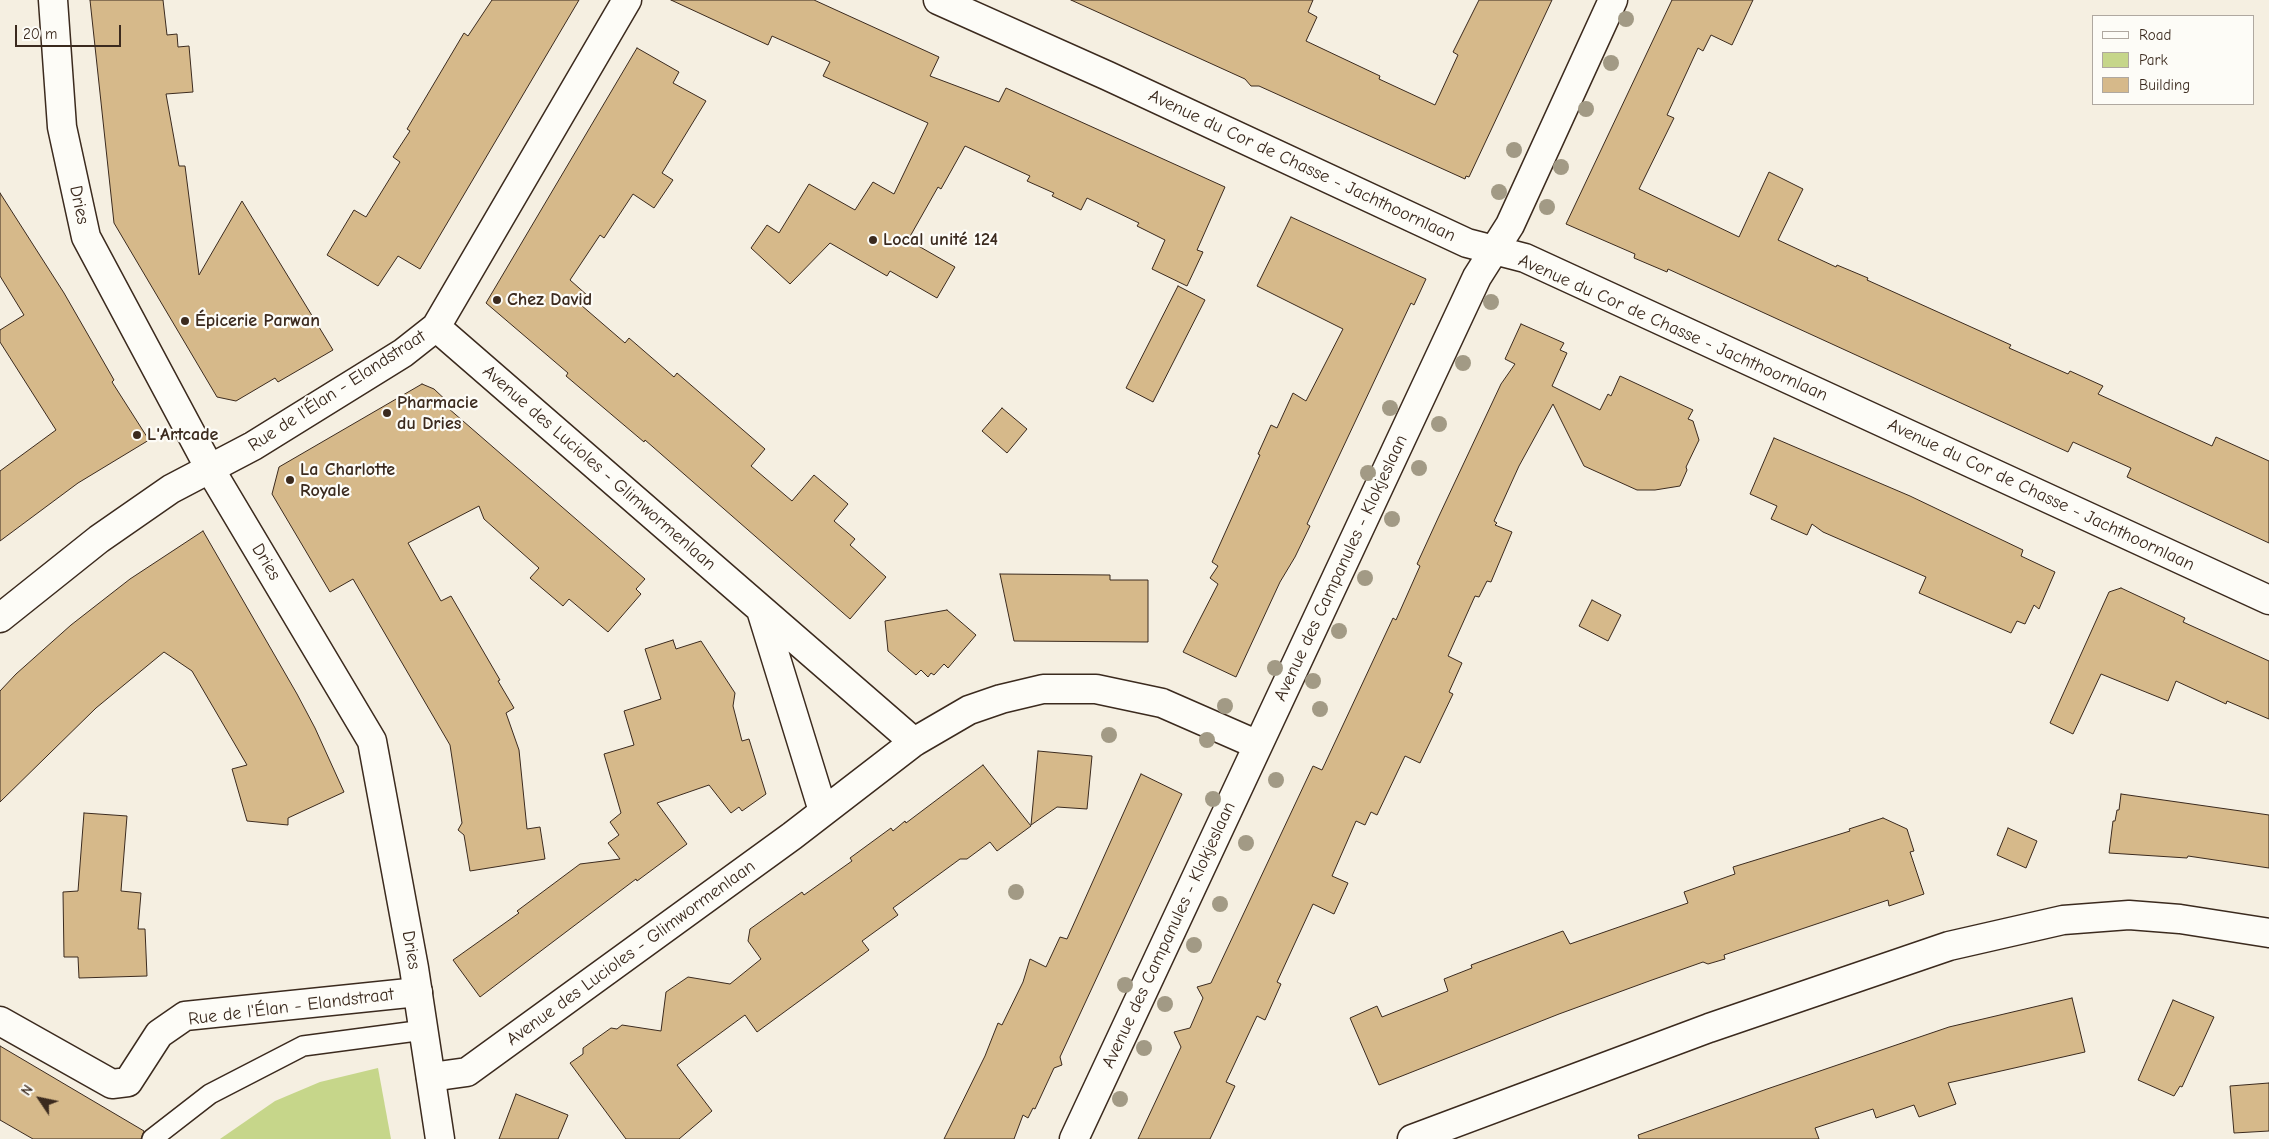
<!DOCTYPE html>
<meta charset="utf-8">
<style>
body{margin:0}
#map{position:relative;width:2269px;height:1139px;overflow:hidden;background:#f5efe1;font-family:"Comic Neue",sans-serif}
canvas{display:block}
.legend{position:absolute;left:2092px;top:15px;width:162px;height:90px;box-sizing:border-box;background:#fdfcf7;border:1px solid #afa8a0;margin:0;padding:6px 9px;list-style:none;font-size:15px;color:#3b2a1e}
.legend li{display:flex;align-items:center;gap:10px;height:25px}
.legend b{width:25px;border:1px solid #afa8a0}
.north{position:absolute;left:15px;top:1074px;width:50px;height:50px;-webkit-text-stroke:4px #fdfcf7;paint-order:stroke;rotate:304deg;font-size:14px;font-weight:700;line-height:20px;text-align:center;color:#3b2a1e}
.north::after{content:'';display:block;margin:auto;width:18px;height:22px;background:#3b2a1e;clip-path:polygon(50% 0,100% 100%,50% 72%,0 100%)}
.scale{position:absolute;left:15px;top:25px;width:106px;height:22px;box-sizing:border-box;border:2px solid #3b2a1e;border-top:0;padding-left:6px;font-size:15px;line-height:18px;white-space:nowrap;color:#3b2a1e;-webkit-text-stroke:4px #fdfcf7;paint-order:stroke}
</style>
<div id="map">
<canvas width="2269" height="1139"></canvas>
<ul class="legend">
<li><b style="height:6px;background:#fdfcf7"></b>Road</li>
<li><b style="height:14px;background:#c6d68a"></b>Park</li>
<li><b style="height:14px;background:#d6b98a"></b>Building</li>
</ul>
<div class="north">N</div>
<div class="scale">20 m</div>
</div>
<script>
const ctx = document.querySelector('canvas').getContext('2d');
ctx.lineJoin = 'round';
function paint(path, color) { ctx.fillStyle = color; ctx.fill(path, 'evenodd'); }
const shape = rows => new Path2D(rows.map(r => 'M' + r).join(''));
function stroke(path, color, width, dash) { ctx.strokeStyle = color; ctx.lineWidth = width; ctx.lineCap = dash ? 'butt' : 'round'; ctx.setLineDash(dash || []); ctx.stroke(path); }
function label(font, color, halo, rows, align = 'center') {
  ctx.font = font + ' "Comic Neue",sans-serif'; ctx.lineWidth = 4.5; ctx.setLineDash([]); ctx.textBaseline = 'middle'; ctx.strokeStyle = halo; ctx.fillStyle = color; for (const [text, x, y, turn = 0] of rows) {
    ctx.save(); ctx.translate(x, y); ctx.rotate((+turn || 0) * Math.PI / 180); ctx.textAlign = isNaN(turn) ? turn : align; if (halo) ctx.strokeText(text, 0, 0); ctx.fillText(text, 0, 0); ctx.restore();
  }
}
paint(shape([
 [378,1068,391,1139,220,1139,275,1101,320,1082]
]), '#c6d68a');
const building = shape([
 [90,0,163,0,167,35,177,34,178,47,189,46,193,92,166,94,179,166,185,166,199,275,242,201,333,350,278,382,275,378,236,401,217,397,114,223,90,0],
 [492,0,579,0,420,269,398,256,378,286,327,255,354,210,366,217,400,162,393,157,410,131,407,129,464,33,468,36,492,0],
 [671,0,814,0,939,57,930,76,999,102,1006,88,1225,187,1197,250,1203,252,1187,286,1152,269,1165,240,1137,226,1139,223,1087,198,1081,210,1052,196,1054,193,1027,181,1030,176,965,146,941,189,938,187,908,240,955,267,937,298,890,271,887,276,830,243,790,284,751,248,767,225,779,233,809,184,855,210,873,182,894,194,928,123,823,76,830,62,772,36,768,45,671,0],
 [1071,0,1313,0,1308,12,1317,17,1306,41,1380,76,1379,79,1435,105,1458,55,1453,52,1479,0,1552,0,1469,177,1466,176,1465,179,1259,86,1251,86,1245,79,1071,0],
 [1672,0,1753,0,1732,45,1711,35,1703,51,1698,48,1667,115,1674,118,1639,189,1739,237,1769,172,1803,189,1778,240,1836,267,1837,265,1868,278,1867,280,2011,345,2009,348,2068,374,2070,371,2103,386,2098,394,2212,446,2216,437,2269,461,2269,543,2127,477,2131,468,2073,442,2068,452,1668,269,1667,272,1634,258,1635,254,1566,224,1672,0],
 [637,48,679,72,673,83,706,101,662,173,673,180,654,208,633,194,604,238,600,235,570,280,588,296,581,305,625,343,629,338,674,377,677,373,765,449,751,466,792,501,814,475,848,504,834,521,855,539,850,545,886,577,850,619,645,440,644,442,566,376,568,373,486,303,637,48],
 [0,193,64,293,114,380,112,382,149,440,78,483,0,541,0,471,56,430,0,342,0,330,24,315,0,276,0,193],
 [1291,217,1426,279,1414,305,1411,303,1307,524,1310,526,1295,557,1280,582,1236,677,1183,652,1218,584,1210,578,1218,566,1212,562,1260,455,1258,454,1271,425,1277,428,1293,393,1306,401,1343,329,1257,286,1291,217],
 [1178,286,1205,300,1153,402,1126,388,1178,286],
 [1521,324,1564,343,1560,350,1567,353,1552,386,1600,410,1608,394,1611,396,1620,376,1693,410,1688,419,1693,421,1699,440,1686,467,1687,470,1680,486,1655,490,1637,490,1584,466,1553,404,1519,466,1494,521,1497,523,1495,525,1512,532,1491,582,1487,581,1479,597,1475,596,1448,656,1462,663,1449,692,1453,694,1420,763,1405,756,1377,815,1371,812,1365,825,1356,821,1332,876,1348,883,1334,914,1313,904,1277,982,1281,984,1265,1020,1257,1016,1226,1082,1235,1086,1210,1139,1138,1139,1181,1047,1174,1032,1190,1028,1203,998,1197,987,1211,983,1313,766,1322,770,1393,618,1396,620,1420,566,1417,564,1439,516,1501,384,1515,364,1505,359,1521,324],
 [422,384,434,389,451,405,448,408,645,579,636,589,641,594,608,632,569,599,563,606,530,578,539,568,484,519,479,506,408,543,441,601,451,596,500,680,498,681,514,708,506,713,519,750,527,829,540,827,545,859,470,871,464,835,458,830,462,823,450,745,353,579,330,592,272,494,279,467,422,384],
 [1002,408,1027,429,1007,453,982,431,1002,408],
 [1774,438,1910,496,2023,550,2021,556,2055,572,2039,609,2034,605,2025,624,2017,621,2011,633,1919,593,1926,577,1823,532,1812,524,1807,535,1771,519,1777,506,1750,494,1774,438],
 [203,531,297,694,315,728,344,792,288,818,288,825,247,821,232,769,247,765,192,671,164,652,96,708,0,802,0,691,16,674,71,625,130,579,203,531],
 [1000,574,1110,575,1110,580,1148,580,1148,642,1014,641,1000,574],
 [2121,588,2185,618,2183,622,2269,661,2269,719,2227,701,2226,704,2176,681,2168,701,2101,674,2073,734,2050,723,2109,592,2121,588],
 [1592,600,1621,615,1608,641,1579,626,1592,600],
 [947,610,976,635,948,668,944,664,934,675,931,673,928,677,921,670,916,675,888,651,885,621,947,610],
 [673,640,676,649,701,641,735,693,733,706,742,741,749,739,766,794,742,811,739,807,731,813,709,785,657,803,687,844,637,881,636,879,480,997,453,960,519,913,517,911,580,864,620,859,608,843,619,835,610,822,621,813,604,754,634,745,624,711,661,699,645,649,673,640],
 [1038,751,1092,756,1087,809,1057,807,1031,825,1038,751],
 [983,765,1031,826,997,851,990,842,967,859,960,859,893,908,898,915,862,941,869,950,757,1032,745,1015,677,1065,712,1111,679,1139,626,1139,570,1063,583,1054,583,1048,611,1028,617,1029,622,1025,661,1031,666,992,688,977,730,984,761,959,748,941,750,929,802,892,804,895,852,861,850,858,891,828,893,831,905,821,906,823,983,765],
 [1141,774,1182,794,1060,1057,1062,1065,1054,1068,1035,1109,1033,1108,1028,1118,1023,1115,1014,1139,944,1139,985,1056,998,1023,1002,1025,1023,982,1030,959,1046,967,1060,937,1067,939,1141,774],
 [2121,794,2269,815,2269,868,2188,856,2187,858,2109,853,2113,821,2115,821,2117,810,2119,810,2121,794],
 [84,813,127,816,121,891,141,893,138,929,145,929,147,976,79,978,78,957,64,957,63,892,78,891,84,813],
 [1883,818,1907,829,1914,851,1910,852,1924,894,1889,906,1888,900,1724,955,1725,959,1708,964,1703,962,1652,980,1559,1014,1379,1085,1350,1018,1377,1006,1382,1017,1448,991,1444,979,1472,968,1471,965,1563,931,1570,944,1688,903,1684,892,1735,874,1733,867,1850,831,1849,829,1883,818],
 [2008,828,2037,841,2026,868,1997,855,2008,828],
 [2072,998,2085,1052,1948,1083,1956,1104,1919,1117,1914,1105,1876,1118,1873,1109,1815,1128,1819,1139,1639,1139,1638,1135,1767,1089,1949,1027,2072,998],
 [2173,1000,2214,1017,2182,1087,2180,1086,2174,1096,2138,1080,2173,1000],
 [0,1046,144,1131,141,1139,33,1139,0,1120,0,1046],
 [2269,1083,2269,1131,2234,1133,2230,1086,2269,1083],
 [516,1094,568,1115,558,1139,499,1139,516,1094]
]);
paint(building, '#d6b98a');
stroke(building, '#3b2a1e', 1);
const lane = shape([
 [152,1139,210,1094,303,1046,424,1030]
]);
const street = shape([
 [938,0,1108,76,1467,243,1525,258,2269,600],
 [436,327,914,742],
 [761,610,823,811],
 [0,618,99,539,171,489,253,446,403,353,436,327,627,0],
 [0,1021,112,1084,128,1082,159,1034,185,1016,418,992],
 [431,1077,467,1072,792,836,914,742,969,710,1001,699,1043,689,1096,689,1162,703,1258,745],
 [1074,1139,1477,277,1510,225,1613,0],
 [1412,1139,1709,1028,1949,946,2063,920,2129,915,2180,919,2269,933]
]);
const secondary = shape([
 [53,0,62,127,86,237,210,469,372,741,414,968,440,1139]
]);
stroke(lane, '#3b2a1e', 22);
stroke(street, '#3b2a1e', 31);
stroke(secondary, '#3b2a1e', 31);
stroke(lane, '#fdfcf7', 19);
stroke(street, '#fdfcf7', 28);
stroke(secondary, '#fdfcf7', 28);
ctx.fillStyle = '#a29a85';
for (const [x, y] of [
 [1626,19],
 [1611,63],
 [1586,109],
 [1514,150],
 [1561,167],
 [1499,192],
 [1547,207],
 [1491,302],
 [1463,363],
 [1390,408],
 [1439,424],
 [1419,468],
 [1368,473],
 [1392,519],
 [1365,578],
 [1339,631],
 [1275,668],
 [1313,681],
 [1225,706],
 [1320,709],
 [1109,735],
 [1207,740],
 [1276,780],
 [1213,799],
 [1246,843],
 [1016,892],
 [1220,904],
 [1194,945],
 [1125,985],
 [1165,1004],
 [1144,1048],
 [1120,1099]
]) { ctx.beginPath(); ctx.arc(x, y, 8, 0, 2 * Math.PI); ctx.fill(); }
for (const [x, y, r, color] of [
 [873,240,5,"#3b2a1e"],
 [497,300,5,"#3b2a1e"],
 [185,321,5,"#3b2a1e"],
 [387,413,5,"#3b2a1e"],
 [137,435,5,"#3b2a1e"],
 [290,480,5,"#3b2a1e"]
]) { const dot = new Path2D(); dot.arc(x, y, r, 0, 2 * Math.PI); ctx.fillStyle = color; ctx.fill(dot); stroke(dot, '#fdfcf7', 2); }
label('18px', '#3b2a1e', '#fdfcf7', [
 ["Avenue du Cor de Chasse - Jachthoornlaan",1302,166,25],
 ["Dries",79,205,78],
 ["Avenue du Cor de Chasse - Jachthoornlaan",1673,328,24],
 ["Rue de l'Élan - Elandstraat",337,391,-33],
 ["Avenue des Lucioles - Glimwormenlaan",599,468,41],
 ["Avenue du Cor de Chasse - Jachthoornlaan",2041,495,25],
 ["Dries",266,562,59],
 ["Avenue des Campanules - Klokjeslaan",1341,568,-65],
 ["Avenue des Campanules - Klokjeslaan",1169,935,-65],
 ["Dries",411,950,80],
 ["Avenue des Lucioles - Glimwormenlaan",631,953,-36],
 ["Rue de l'Élan - Elandstraat",291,1007,-7]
]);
label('bold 18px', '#3b2a1e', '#fdfcf7', [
 ["Local unité 124",883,240],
 ["Chez David",507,300],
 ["Épicerie Parwan",195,321],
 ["Pharmacie",397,403],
 ["du Dries",397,424],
 ["L'Artcade",147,435],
 ["La Charlotte",300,470],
 ["Royale",300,491]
], 'left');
</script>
